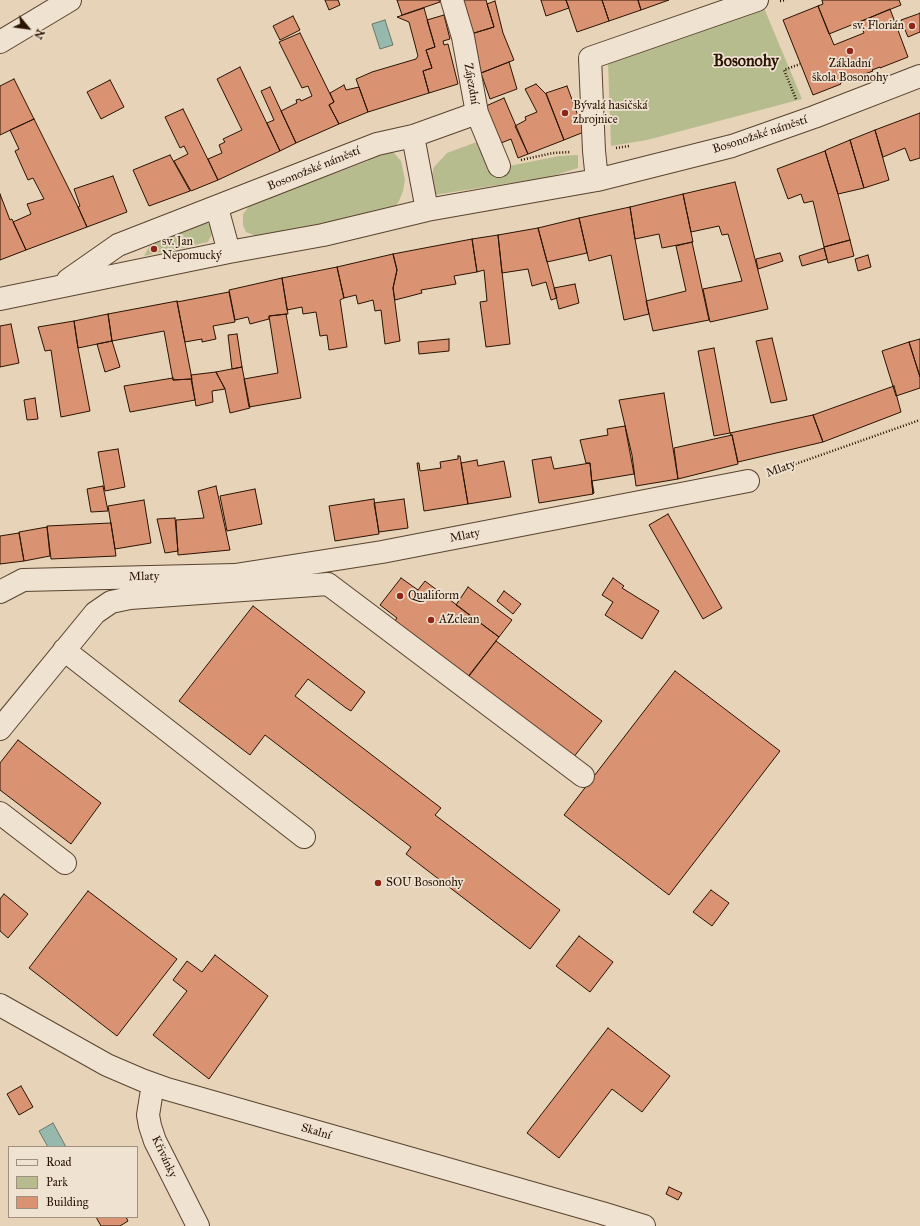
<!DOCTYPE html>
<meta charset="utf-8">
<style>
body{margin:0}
#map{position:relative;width:920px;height:1226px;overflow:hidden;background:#e6d3b8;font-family:"IM FELL Great Primer",serif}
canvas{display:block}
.legend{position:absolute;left:8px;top:1146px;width:130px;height:72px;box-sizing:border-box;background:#efe2d1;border:1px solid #a08f7e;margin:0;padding:5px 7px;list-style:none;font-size:12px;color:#2a1301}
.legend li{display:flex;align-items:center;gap:8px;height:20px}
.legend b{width:20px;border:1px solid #a08f7e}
.north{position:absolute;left:8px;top:8px;width:40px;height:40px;-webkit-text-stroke:3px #efe2d1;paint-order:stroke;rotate:119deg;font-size:11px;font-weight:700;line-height:16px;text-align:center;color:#2a1301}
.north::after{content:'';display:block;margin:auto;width:14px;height:18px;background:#2a1301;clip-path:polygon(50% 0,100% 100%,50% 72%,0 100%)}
</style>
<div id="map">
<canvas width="920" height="1226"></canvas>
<ul class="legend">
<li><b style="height:5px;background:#efe2d1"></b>Road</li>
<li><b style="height:11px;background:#b7bc8e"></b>Park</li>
<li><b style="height:11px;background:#d99372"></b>Building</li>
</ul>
<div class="north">N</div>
</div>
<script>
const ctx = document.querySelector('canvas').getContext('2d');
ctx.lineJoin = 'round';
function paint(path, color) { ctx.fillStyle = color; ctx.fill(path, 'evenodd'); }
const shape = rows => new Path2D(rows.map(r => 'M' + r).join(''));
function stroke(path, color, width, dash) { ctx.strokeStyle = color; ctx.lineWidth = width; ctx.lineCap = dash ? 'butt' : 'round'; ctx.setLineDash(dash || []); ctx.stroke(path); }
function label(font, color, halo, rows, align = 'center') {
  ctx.font = font + ' "IM FELL Great Primer",serif'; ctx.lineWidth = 3.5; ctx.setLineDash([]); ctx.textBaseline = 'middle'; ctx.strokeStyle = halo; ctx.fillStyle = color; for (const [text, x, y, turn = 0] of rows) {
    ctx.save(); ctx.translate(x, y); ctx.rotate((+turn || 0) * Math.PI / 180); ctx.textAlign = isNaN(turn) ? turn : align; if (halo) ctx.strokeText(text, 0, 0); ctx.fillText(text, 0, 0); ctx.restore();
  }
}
paint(shape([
 [764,8,802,99,647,140,611,146,608,63],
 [482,140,494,169,559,156,578,155,578,168,549,177,434,195,430,183,434,167,447,153],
 [377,151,394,153,401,161,405,180,403,191,399,201,393,210,258,237,246,232,243,225,243,214,250,205,368,161,369,155],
 [206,222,211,226,212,234,208,242,144,256,153,240]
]), '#b7bc8e');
const water = shape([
 [385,20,393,45,380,49,372,24,385,20],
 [53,1123,66,1147,48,1147,39,1131,53,1123]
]);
paint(water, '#96b8ad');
stroke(water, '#6b7668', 1);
const building = shape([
 [325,0,338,0,340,5,329,10,325,0],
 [397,0,439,0,440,2,402,15,397,0],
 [461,0,486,0,494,27,471,34,461,0],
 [541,0,566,0,569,8,546,16,541,0],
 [566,0,602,0,609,21,577,32,566,0],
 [602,0,638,0,641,10,609,21,602,0],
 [638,0,669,0,641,10,638,0],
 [822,0,899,0,901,5,829,34,818,6,823,4,822,0],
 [495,1,503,33,514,60,481,73,471,34,494,27,487,4,495,1],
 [818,6,834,45,864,33,860,22,890,9,908,57,880,68,880,67,872,70,873,71,840,83,841,84,813,95,783,20,818,6],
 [424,8,435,47,426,50,432,68,423,71,429,93,368,112,356,79,372,72,416,59,418,56,409,22,397,17,424,8],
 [920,13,920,32,908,37,901,20,918,14,920,13],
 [444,15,450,39,443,41,444,45,448,44,458,84,429,93,423,71,432,68,426,50,435,47,427,20,444,15],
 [293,16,300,30,280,40,273,26,293,16],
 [300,33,334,102,329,105,339,124,296,143,281,111,297,103,296,100,300,99,301,101,312,96,308,86,302,88,279,42,300,33],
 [509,62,517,89,490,99,481,73,509,62],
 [240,67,280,151,218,180,208,159,222,153,219,145,225,142,223,139,242,130,217,79,240,67],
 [14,79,34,119,0,135,0,86,14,79],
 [110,80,124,107,101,119,87,92,110,80],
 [536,84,546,94,564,140,528,154,515,126,526,120,525,117,537,112,525,89,536,84],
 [344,85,346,90,359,87,368,112,339,124,329,105,334,102,330,93,344,85],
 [567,86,584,132,564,140,546,93,567,86],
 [270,87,296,143,280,151,267,123,274,120,261,91,270,87],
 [504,98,528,154,518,158,511,139,501,143,486,106,504,98],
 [183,109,218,180,191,191,174,161,188,154,184,146,180,148,165,117,183,109],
 [920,113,920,158,910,161,905,148,883,157,875,130,920,113],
 [34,119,78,207,87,227,26,250,13,222,31,214,27,204,44,199,33,178,28,180,15,151,19,149,10,130,34,119],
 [875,130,889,180,864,188,850,140,875,130],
 [850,140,864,188,838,194,825,151,826,150,850,140],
 [825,151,838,194,850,240,824,247,813,201,804,203,801,194,788,199,777,169,825,151],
 [170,155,190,191,149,206,133,170,170,155],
 [113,176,127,212,87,227,78,207,80,206,74,189,113,176],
 [735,182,768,309,710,322,703,289,742,281,728,234,722,235,719,226,691,232,683,194,735,182],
 [0,194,10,220,12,219,26,250,0,260,0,194],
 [683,194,693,242,662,248,659,234,635,239,630,207,683,194],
 [630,207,635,239,649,314,624,320,611,255,589,261,579,218,630,207],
 [579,218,587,253,547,262,538,228,579,218],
 [538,228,557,298,551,300,546,282,532,286,528,269,502,273,498,235,538,228],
 [498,235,510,344,486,347,480,302,487,301,484,270,477,272,472,239,498,235],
 [472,239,477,272,454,276,456,284,421,290,422,293,395,300,393,288,397,270,393,254,472,239],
 [850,240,854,256,828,263,824,247,850,240],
 [692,242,709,320,653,331,646,301,686,291,676,246,692,242],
 [824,248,827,259,802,266,799,256,824,248],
 [780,253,783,261,758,269,756,259,780,253],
 [393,254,397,270,393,288,400,341,385,344,381,310,375,311,373,300,358,304,356,295,344,298,337,267,393,254],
 [868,255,871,267,858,271,855,259,868,255],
 [337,267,344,298,340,300,347,347,329,350,327,335,320,336,316,312,303,314,302,307,287,310,282,278,337,267],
 [282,278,288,314,269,316,269,319,250,324,248,317,235,320,229,290,282,278],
 [575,284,579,303,559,309,554,288,575,284],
 [229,292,235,322,213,326,216,339,202,342,202,339,185,342,177,302,229,292],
 [177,301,192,379,173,380,164,331,112,341,108,314,177,301],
 [108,314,112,341,78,348,74,321,108,314],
 [286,314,301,398,249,407,244,379,278,373,269,316,286,314],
 [74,321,78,348,90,411,61,417,51,350,45,351,38,327,74,321],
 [11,324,19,363,0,367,0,326,11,324],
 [237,334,242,367,232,369,228,335,237,334],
 [772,338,787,400,771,403,756,341,772,338],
 [449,339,449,351,419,354,418,342,449,339],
 [920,339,920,377,909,342,920,339],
 [112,341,120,367,105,372,97,344,112,341],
 [909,342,920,377,920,388,896,396,882,351,909,342],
 [714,348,730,433,714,436,698,351,714,348],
 [242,367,250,408,230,413,225,389,216,372,242,367],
 [216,372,225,389,212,391,213,402,196,406,191,375,216,372],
 [173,378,173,380,191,379,195,400,130,412,124,386,173,378],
 [894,386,901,412,823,442,813,415,894,386],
 [664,393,678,479,636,486,632,455,619,400,664,393],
 [35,398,38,419,27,420,24,400,35,398],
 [813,415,823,442,738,462,732,435,731,435,730,433,813,415],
 [625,426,634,474,592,481,594,493,593,494,590,463,586,463,580,440,608,435,607,429,625,426],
 [732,435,738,464,678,479,674,448,732,435],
 [118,449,125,487,105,491,98,452,118,449],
 [458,456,460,456,468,504,424,511,417,463,419,463,420,471,441,468,440,462,458,459,458,456],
 [551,457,554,469,590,463,593,494,539,503,532,460,551,457],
 [477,460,478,466,504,461,511,497,468,504,461,463,477,460],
 [103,486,108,511,91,512,87,489,103,486],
 [216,486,230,550,178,555,176,520,204,518,198,491,216,486],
 [255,489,262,524,227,531,220,496,255,489],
 [374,499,379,534,335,541,329,506,374,499],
 [404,499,408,528,379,532,374,503,404,499],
 [144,500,151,543,115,549,108,506,144,500],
 [668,514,722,608,703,619,649,525,668,514],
 [175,518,178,551,165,553,157,519,175,518],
 [111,523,116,556,51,559,47,526,111,523],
 [47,527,50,556,24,561,19,532,47,527],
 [19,533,24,561,0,564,0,536,19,533],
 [401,578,418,590,425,581,499,637,466,679,394,622,397,618,380,605,401,578],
 [613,578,624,586,622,588,659,611,642,639,605,615,613,602,602,595,613,578],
 [468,587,512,620,499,637,456,605,468,587],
 [504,591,521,604,513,614,497,601,504,591],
 [253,606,365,692,351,711,346,708,308,679,295,696,441,808,435,815,560,910,530,949,406,854,411,847,265,735,250,755,179,701,253,606],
 [496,641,602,721,569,763,463,684,496,641],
 [675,671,780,751,669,895,564,815,675,671],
 [18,740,101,803,71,844,0,790,0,763,18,740],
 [711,890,729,903,712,926,693,912,711,890],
 [88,891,177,959,117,1036,29,968,88,891],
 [4,894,28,914,8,938,0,931,0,899,4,894],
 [579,936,613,962,590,992,556,966,579,936],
 [215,955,268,996,209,1079,153,1035,187,991,173,980,187,961,202,972,215,955],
 [608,1028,670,1076,642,1112,612,1089,559,1158,527,1133,608,1028],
 [21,1086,33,1107,19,1115,7,1094,21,1086],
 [669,1187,682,1193,678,1200,666,1194,669,1187],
 [96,1217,126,1217,128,1221,120,1226,101,1226,96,1217]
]);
paint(building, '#d99372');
stroke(building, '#2a1301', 1);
const minor = shape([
 [452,0,463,37,477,113,499,166],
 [0,42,70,0],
 [413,136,427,210],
 [597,180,594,151,590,58,757,0],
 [217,208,229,252],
 [68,280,118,245,377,144,413,136,477,113],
 [0,299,229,252,323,235,427,210,597,180,732,146,814,117,920,76],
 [0,592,23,580,235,575,382,552,748,481],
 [64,650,304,837],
 [0,729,95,613,111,602,130,598,328,584,583,776],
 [0,813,65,863],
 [0,1005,107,1065,142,1080,167,1089,602,1213,644,1226],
 [153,1084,148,1115,150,1126,155,1141,198,1226]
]);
stroke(minor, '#59432f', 24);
stroke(shape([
 [780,1,786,0],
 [796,99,784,70,800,64],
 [616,148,629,146],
 [521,160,553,153,571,152],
 [770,473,920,420]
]), '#2a1301', 2.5, [1, 2]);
stroke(minor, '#efe2d1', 22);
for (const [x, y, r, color] of [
 [912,26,4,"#8f2418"],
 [850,51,4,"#8f2418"],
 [565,113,4,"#8f2418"],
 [154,249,4,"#8f2418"],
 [400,596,4,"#8f2418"],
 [431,620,4,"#8f2418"],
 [378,883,4,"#8f2418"]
]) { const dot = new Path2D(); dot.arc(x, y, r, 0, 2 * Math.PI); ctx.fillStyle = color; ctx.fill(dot); stroke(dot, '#efe2d1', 1.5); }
label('12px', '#2a1301', '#efe2d1', [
 ["sv. Florián",904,26,"right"],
 ["Základní",850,64,"center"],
 ["škola Bosonohy",850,78,"center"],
 ["Bývalá hasičská",573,106],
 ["zbrojnice",573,120],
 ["sv. Jan",162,242],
 ["Nepomucký",162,256],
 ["Qualiform",408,596],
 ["AZclean",439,620],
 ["SOU Bosonohy",386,883]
], 'left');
label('12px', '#2a1301', '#efe2d1', [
 ["Zájezdní",471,84,80],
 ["Bosonožské náměstí",760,135,-18],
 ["Bosonožské náměstí",314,169,-22],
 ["Mlaty",781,469,-20],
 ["Mlaty",465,536,-11],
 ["Mlaty",144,577,-1],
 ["Skalní",316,1132,16],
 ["Křivánky",164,1157,65]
]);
label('bold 16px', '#2a1301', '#efe2d1', [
 ["Bosonohy",746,62]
]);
</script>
